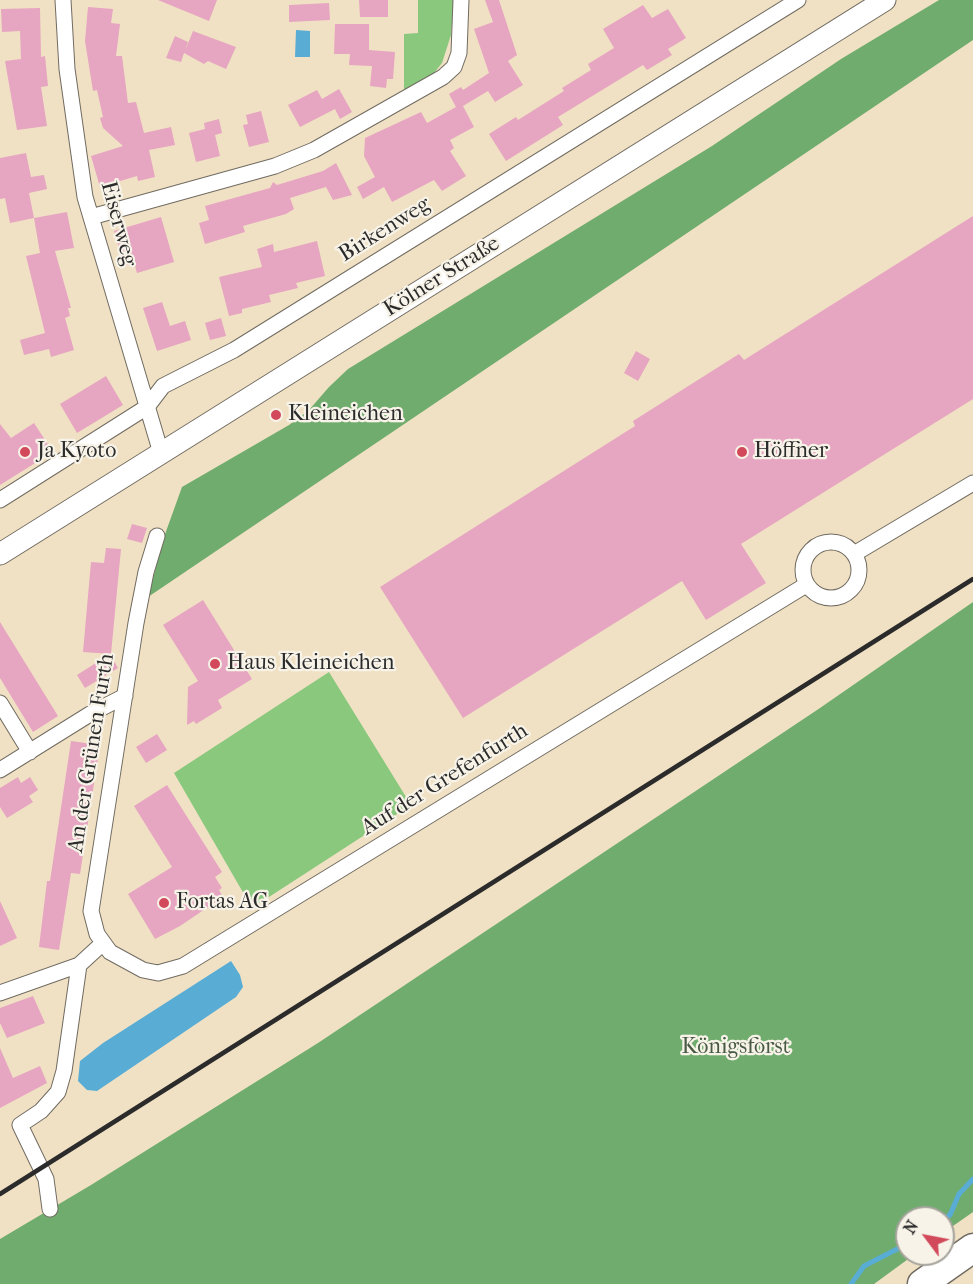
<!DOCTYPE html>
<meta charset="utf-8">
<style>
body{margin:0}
#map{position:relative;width:973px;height:1284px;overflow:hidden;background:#f1e1c4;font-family:"IM FELL French Canon",serif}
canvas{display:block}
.north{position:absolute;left:895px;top:1206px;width:60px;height:60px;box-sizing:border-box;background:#f7f3e8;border:2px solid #a5a39c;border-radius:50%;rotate:302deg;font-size:16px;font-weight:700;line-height:24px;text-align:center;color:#2b2b2b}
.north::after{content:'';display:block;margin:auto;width:21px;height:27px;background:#d1495b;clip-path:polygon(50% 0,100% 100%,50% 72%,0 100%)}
</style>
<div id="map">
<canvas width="973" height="1284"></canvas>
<div class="north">N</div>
</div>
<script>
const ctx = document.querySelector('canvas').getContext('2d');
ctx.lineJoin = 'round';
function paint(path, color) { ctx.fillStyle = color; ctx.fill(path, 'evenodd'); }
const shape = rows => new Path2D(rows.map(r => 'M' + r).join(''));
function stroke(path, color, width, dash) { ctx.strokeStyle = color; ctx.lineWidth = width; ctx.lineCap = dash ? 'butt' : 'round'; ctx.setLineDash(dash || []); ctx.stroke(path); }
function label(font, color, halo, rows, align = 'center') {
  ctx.font = font + ' "IM FELL French Canon",serif'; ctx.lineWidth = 4.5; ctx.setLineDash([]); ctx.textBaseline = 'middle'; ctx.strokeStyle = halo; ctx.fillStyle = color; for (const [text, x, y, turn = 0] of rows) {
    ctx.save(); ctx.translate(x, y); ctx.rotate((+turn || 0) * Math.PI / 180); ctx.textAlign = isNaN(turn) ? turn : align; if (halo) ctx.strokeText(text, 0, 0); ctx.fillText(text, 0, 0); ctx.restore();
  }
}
paint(shape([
 [418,0,454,0,451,35,442,63,434,73,404,90,404,34,418,33],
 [329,672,411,805,252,908,174,773]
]), '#8ac87e');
paint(shape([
 [939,0,973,0,973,40,148,597,164,537,182,487,289,425,309,410,329,387,348,369,712,146,841,59],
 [973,602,973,1212,943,1233,943,1218,907,1218,907,1254,915,1254,874,1284,0,1284,0,1239,91,1185,318,1043,820,708]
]), '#6fac6d');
paint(shape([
 [296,30,310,31,310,57,295,57],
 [231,961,240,975,243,987,236,997,97,1091,87,1090,78,1081,80,1061,103,1043]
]), '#59add5');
stroke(shape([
 [943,1219,950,1215,959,1194,973,1179],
 [851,1284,864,1266,907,1244]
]), '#59add5', 5);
paint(shape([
 [158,0,217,0,209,21],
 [359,0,388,0,388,17,360,17],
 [485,0,499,0,517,55,508,61,523,85,495,102,488,91,463,106,474,127,450,140,454,148,450,151,466,176,442,191,434,180,392,202,384,187,363,199,357,187,375,177,364,156,365,138,421,112,427,123,456,107,449,94,461,87,463,90,489,73,474,29,493,22],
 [329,3,330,20,289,22,289,5],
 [643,5,652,18,668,9,686,38,668,49,672,55,647,70,643,65,558,117,563,125,506,161,489,134,516,117,518,120,564,91,562,88,591,70,588,64,614,48,603,29],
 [88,7,113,9,111,23,120,24,116,56,122,56,128,103,136,102,144,133,171,127,175,145,149,150,155,177,138,181,137,176,100,187,91,156,123,146,103,128,100,118,103,117,97,90,93,91,85,41],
 [40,8,41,57,45,56,48,86,41,87,47,126,17,130,5,61,21,59,20,31,2,32,1,9],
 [335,24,369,24,369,50,395,52,393,79,387,79,386,88,370,86,372,66,349,65,350,54,334,54],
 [193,31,236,47,226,69,208,61,204,64,184,53,181,62,166,58,175,36,188,42,185,51],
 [339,89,352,112,340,119,335,109,300,127,288,105,317,90,322,99],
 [261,111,269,142,249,147,243,125,248,124,246,115],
 [219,119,222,133,215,135,220,156,196,162,189,133,205,129,204,123],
 [26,153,31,177,44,175,47,189,29,193,34,218,10,223,5,198,0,199,0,158],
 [336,163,352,195,333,200,326,187,290,198,294,209,286,214,243,226,245,232,205,244,199,223,209,220,205,206,270,188,273,182,277,185,323,171],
 [67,212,74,248,55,251,71,308,68,308,70,316,65,318,74,350,51,357,49,349,24,355,20,340,45,333,26,256,40,253,34,218],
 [973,216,973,399,741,544,766,583,706,620,682,581,463,718,380,587,635,426,633,421,739,354,744,360],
 [161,217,174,262,137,273,134,263,124,266,114,231],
 [317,241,325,276,296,283,298,288,269,295,271,302,242,309,242,313,229,316,219,277,262,267,257,249,273,244,274,252],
 [162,302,170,326,185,321,191,340,157,351,143,308],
 [221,318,226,336,210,340,205,323],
 [636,351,650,359,638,381,624,373],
 [106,376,123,405,77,433,60,404],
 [34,423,53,452,0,485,0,424,11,438],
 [132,524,147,528,142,543,127,539],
 [106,548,121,549,111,654,83,652,91,562,104,563],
 [203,600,252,679,218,700,222,708,196,724,194,721,187,725,188,687,198,681,163,625],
 [0,622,58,716,33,732,0,678],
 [110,654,118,668,85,688,77,675],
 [157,734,167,750,146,763,136,747],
 [71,741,100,745,80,874,71,873,59,950,39,947,47,881,50,881],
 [18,777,21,783,30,777,38,790,29,796,33,802,7,818,0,807,0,788],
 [167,785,222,872,215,877,222,888,219,890,223,897,180,926,155,939,128,894,172,867,134,806],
 [0,901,17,938,0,946],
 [33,996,45,1023,7,1038,0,1023,0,1008],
 [0,1048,13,1078,40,1066,47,1083,0,1108]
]), '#e6a5c1');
const street = shape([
 [63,0,67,69,85,197,161,453],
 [91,217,275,166,314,150,443,77,454,67,459,53,461,0],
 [0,500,147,407,163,386,234,350,798,0],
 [157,536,146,572,136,623,91,911,97,934,110,952,143,970,158,973,183,966,806,585],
 '803 570a28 28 0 1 1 56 0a28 28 0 1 1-56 0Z',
 [854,554,973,483],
 [0,703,30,752],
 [0,770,90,714,125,696],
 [0,993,79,965],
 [50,1209,46,1179,20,1125,41,1111,58,1092,64,1071,79,965,103,943]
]);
const secondary = shape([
 [0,554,885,0]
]);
const highway = shape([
 [922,1284,973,1248]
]);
stroke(street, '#706b61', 17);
stroke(secondary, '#706b61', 23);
stroke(highway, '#706b61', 31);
stroke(street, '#fff', 15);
stroke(secondary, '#fff', 21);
stroke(highway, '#fff', 28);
stroke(shape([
 [0,1194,973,579]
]), '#2b2b2b', 4.5);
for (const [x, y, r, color] of [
 [276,415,6,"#d1495b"],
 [25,452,6,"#d1495b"],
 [742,452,6,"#d1495b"],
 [215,664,6,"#d1495b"],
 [164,903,6,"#d1495b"]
]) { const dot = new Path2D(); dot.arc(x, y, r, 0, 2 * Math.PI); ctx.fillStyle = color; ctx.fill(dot); stroke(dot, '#f7f3e8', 2); }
label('22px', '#2b2b2b', '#f7f3e8', [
 ["Eiserweg",118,224,75],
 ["Birkenweg",385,230,-32],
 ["Kölner Straße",442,277,-32],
 ["An der Grünen Furth",92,753,-81],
 ["Auf der Grefenfurth",445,780,-32]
]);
label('22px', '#2b2b2b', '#f7f3e8', [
 ["Kleineichen",288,415],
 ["Ja Kyoto",37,452],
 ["Höffner",754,452],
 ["Haus Kleineichen",227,664],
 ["Fortas AG",176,903]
], 'left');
label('22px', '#485a44', '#f7f3e8', [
 ["Königsforst",736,1048]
]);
</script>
